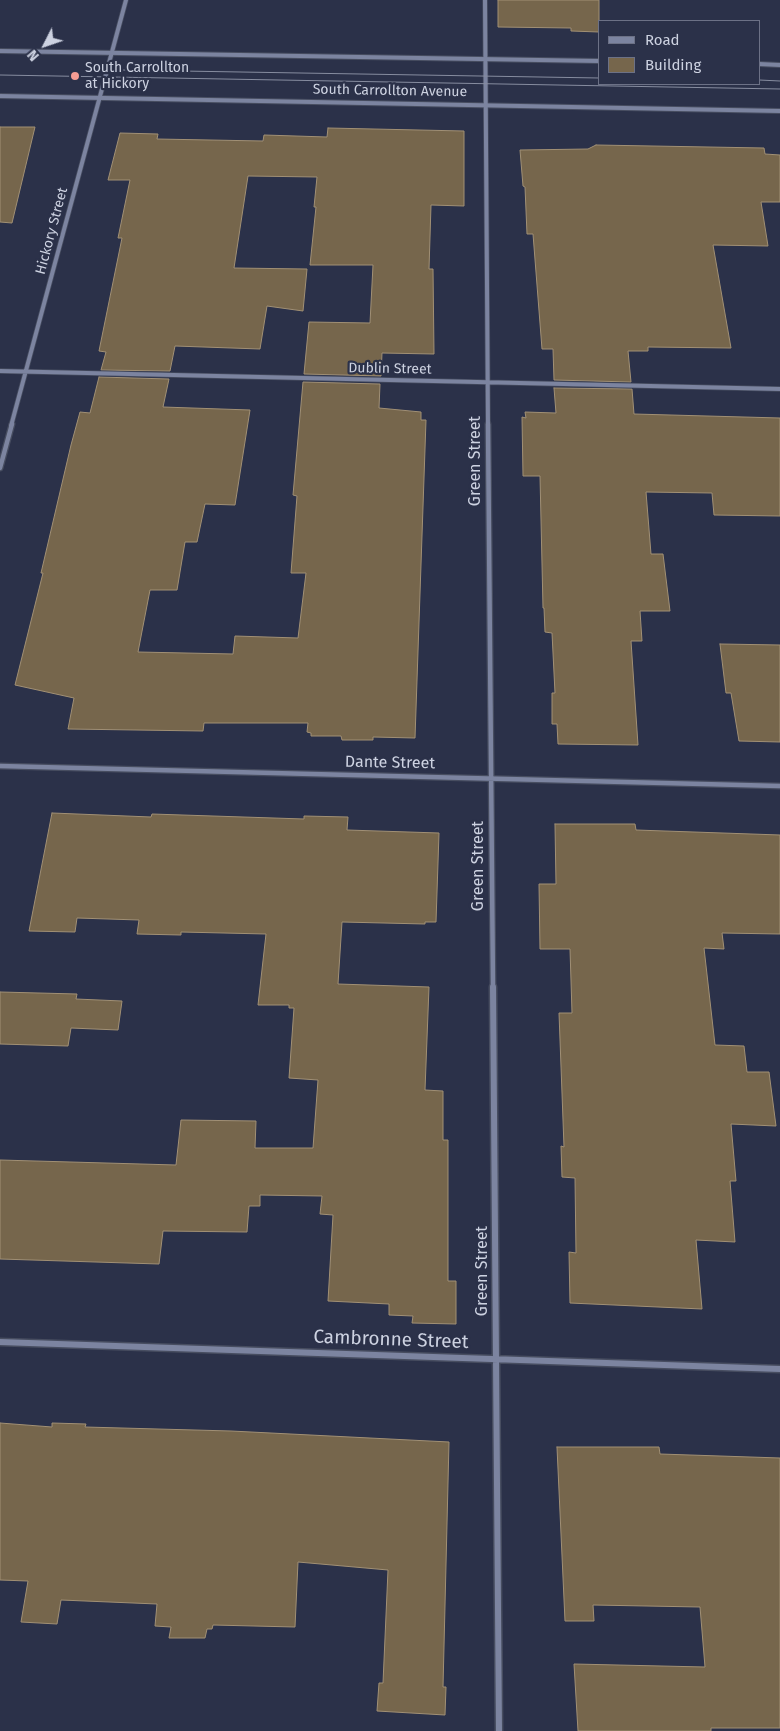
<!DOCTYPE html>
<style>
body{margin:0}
#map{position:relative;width:780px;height:1731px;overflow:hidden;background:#2b3149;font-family:"Fira Sans",sans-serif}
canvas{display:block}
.legend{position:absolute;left:598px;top:20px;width:162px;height:65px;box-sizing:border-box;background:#2b3149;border:1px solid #6c7186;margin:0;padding:6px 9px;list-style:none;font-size:15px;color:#cdd2e1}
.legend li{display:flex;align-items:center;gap:10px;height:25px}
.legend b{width:25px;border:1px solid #6c7186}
.north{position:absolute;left:20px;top:20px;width:50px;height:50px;-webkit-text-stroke:4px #2b3149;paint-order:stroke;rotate:229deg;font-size:14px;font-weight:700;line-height:20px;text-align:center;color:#cdd2e1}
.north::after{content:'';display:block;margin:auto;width:18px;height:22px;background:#cdd2e1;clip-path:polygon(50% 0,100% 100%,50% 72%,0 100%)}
</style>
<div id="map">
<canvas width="780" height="1731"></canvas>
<ul class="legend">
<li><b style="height:6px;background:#7c84a0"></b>Road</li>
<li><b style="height:14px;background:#76664c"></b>Building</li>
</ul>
<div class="north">N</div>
</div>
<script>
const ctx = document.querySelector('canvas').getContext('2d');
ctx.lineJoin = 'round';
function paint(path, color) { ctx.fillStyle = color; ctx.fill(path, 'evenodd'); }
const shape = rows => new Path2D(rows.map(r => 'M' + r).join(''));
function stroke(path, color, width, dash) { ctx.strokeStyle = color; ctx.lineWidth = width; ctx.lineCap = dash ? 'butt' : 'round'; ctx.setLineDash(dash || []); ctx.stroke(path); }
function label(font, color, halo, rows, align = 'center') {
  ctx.font = font + ' "Fira Sans",sans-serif'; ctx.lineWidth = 4.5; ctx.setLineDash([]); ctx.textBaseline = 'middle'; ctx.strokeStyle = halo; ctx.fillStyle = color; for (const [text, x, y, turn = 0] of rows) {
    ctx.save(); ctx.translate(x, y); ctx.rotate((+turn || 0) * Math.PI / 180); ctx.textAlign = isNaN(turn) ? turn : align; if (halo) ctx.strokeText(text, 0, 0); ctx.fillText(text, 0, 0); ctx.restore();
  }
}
const building = shape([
 [498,0,599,0,599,32,571,31,571,28,498,27,498,0],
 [0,127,35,127,12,223,0,222,0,127],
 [328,128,464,131,464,206,431,205,429,269,433,269,434,354,382,353,381,376,304,374,309,322,370,323,373,265,310,265,316,207,314,207,317,177,248,176,234,268,307,269,303,311,267,306,260,349,175,346,170,371,101,370,106,352,99,351,122,238,118,238,130,180,108,180,120,133,158,134,157,139,263,141,264,135,327,137,328,128],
 [596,145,764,148,765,154,780,155,780,202,761,202,768,246,713,245,731,348,648,347,648,351,628,351,631,382,554,380,553,349,542,349,533,234,527,234,525,187,523,186,520,150,588,149,596,145],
 [99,377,169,379,163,407,250,410,235,505,205,504,197,542,185,542,177,590,150,590,138,652,233,654,235,636,298,638,306,573,291,573,297,496,293,495,303,382,380,384,379,408,421,412,421,420,426,420,415,738,373,737,373,740,342,740,341,736,311,736,311,733,307,732,308,723,204,723,203,731,68,729,74,698,15,685,43,573,41,573,71,445,80,412,90,413,99,377],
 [554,388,632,389,634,414,780,418,780,516,714,515,712,493,646,492,651,554,663,554,670,611,640,611,642,641,631,641,638,745,558,744,557,724,552,724,552,693,555,693,552,633,545,632,544,608,543,608,540,476,523,476,522,417,526,418,525,412,556,413,554,388],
 [720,644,780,645,780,742,739,741,731,693,726,693,720,644],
 [52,813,151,817,152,814,304,819,304,816,348,817,347,830,439,833,436,922,425,922,425,924,342,922,338,984,429,987,425,1090,443,1091,443,1140,448,1140,448,1281,456,1281,456,1324,412,1323,413,1316,389,1315,389,1304,328,1301,333,1215,320,1214,322,1196,260,1195,260,1206,249,1206,247,1232,163,1231,159,1264,0,1259,0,1160,176,1165,181,1120,256,1121,255,1148,313,1148,318,1080,289,1078,294,1008,289,1008,289,1005,258,1005,266,934,181,932,181,935,137,934,139,920,77,918,75,932,29,931,52,813],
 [555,824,635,824,636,830,780,835,780,934,722,933,724,949,704,948,715,1045,744,1046,747,1072,769,1072,776,1126,731,1124,736,1181,730,1181,735,1242,696,1240,702,1309,570,1303,569,1252,576,1253,575,1178,562,1177,561,1146,564,1147,559,1013,572,1013,570,949,540,949,539,884,556,884,555,824],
 [0,992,77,994,76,999,122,1001,118,1030,71,1028,68,1046,0,1044,0,992],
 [0,1423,52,1427,52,1423,86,1424,85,1427,231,1431,449,1442,443,1687,446,1687,445,1715,377,1711,379,1683,383,1683,388,1570,298,1562,295,1627,213,1625,212,1629,207,1629,205,1638,169,1638,171,1627,155,1626,157,1604,61,1600,57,1624,21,1622,28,1581,0,1580,0,1423],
 [557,1447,659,1447,660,1454,780,1458,780,1728,711,1728,711,1731,578,1731,574,1664,705,1667,700,1607,593,1605,594,1621,565,1621,557,1447]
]);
paint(building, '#76664c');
stroke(building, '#a19075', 1);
const streetFar2 = shape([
 [485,0,488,426],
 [0,371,780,389],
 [11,426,126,0]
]);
const streetFar1 = shape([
 [488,424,493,988],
 [0,468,12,424],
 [0,766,780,786]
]);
const street = shape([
 [493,987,499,1731],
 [0,1342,780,1369]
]);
const secondary = shape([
 [0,49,599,59,599,63,0,53,0,49],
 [759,62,780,63,780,67,759,66,759,62],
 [0,94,780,109,780,113,0,98,0,94]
]);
stroke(streetFar2, '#474d60', 5.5);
stroke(streetFar1, '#474d60', 7);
stroke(street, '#474d60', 9);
stroke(secondary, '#474d60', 2);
stroke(streetFar2, '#7c84a0', 4);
stroke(streetFar1, '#7c84a0', 4.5);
stroke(street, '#7c84a0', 6);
paint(secondary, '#7c84a0');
stroke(shape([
 [121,70,599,78],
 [0,75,780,89],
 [759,80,780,81]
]), '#878da0', 1);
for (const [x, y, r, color] of [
 [75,76,5,"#f59c93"]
]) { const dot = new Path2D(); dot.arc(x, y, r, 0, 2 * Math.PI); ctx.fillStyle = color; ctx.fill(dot); stroke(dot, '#2b3149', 2); }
label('14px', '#cdd2e1', '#2b3149', [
 ["South Carrollton",85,68],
 ["at Hickory",85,84]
], 'left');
label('14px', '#cdd2e1', '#2b3149', [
 ["South Carrollton Avenue",390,91,1],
 ["Hickory Street",52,231,-75],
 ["Dublin Street",390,369,1]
]);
label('16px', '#cdd2e1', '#2b3149', [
 ["Green Street",476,461,-90],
 ["Dante Street",390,763,1],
 ["Green Street",479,866,-90],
 ["Green Street",483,1271,-90]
]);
label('19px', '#cdd2e1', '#2b3149', [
 ["Cambronne Street",391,1340,2]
]);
</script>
